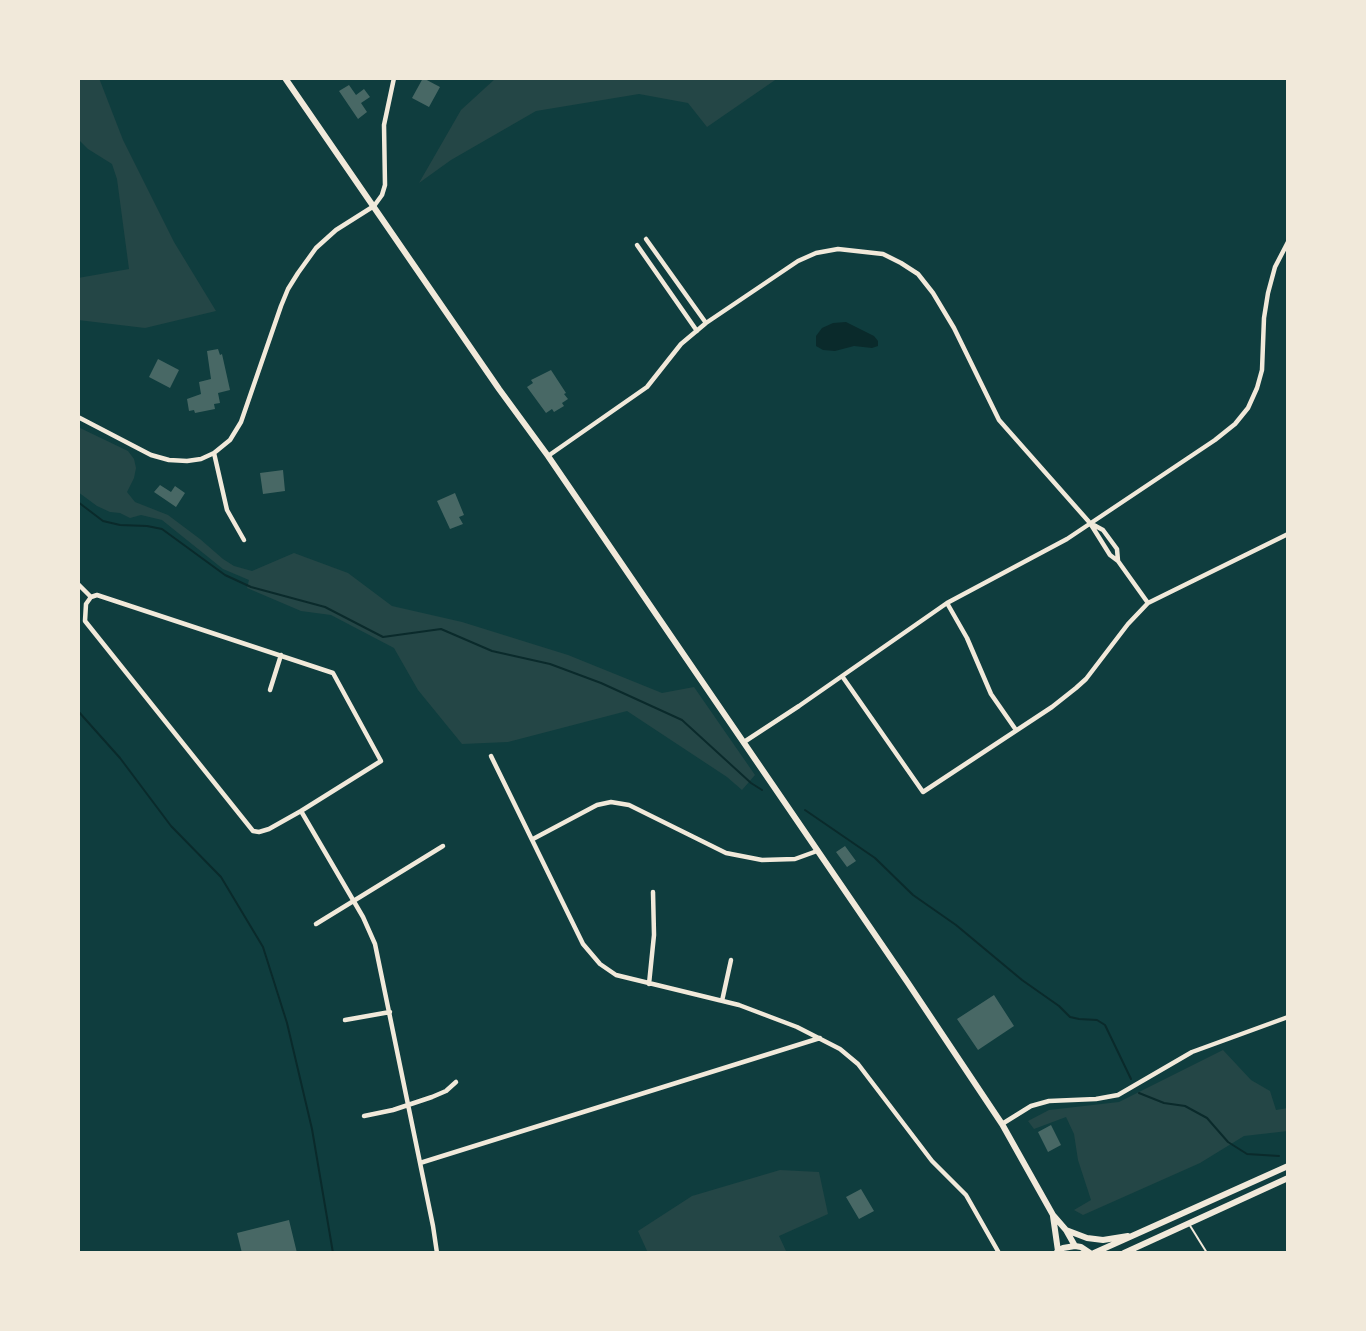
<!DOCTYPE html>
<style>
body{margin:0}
#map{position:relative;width:1366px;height:1331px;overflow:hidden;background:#0f3d3e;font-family:Montserrat,sans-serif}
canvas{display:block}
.frame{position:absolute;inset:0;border:80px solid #f1e9da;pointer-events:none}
</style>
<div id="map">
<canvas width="1366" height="1331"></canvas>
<div class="frame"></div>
</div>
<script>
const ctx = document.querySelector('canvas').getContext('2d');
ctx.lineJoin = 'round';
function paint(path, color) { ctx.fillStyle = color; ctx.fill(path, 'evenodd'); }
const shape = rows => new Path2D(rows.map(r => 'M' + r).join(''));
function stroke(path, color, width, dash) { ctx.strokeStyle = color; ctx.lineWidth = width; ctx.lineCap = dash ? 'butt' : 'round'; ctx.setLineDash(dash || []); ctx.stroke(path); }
paint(shape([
 [78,78,99,78,123,140,174,242,216,311,145,328,78,320,78,278,129,269,117,179,112,164,88,149,78,139],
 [496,78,778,78,707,127,688,103,639,94,536,111,451,160,419,183,461,110],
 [78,427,128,451,134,459,136,468,134,478,127,492,135,502,168,515,200,539,223,559,234,566,252,571,294,553,348,573,392,606,462,622,568,655,662,693,694,687,755,775,742,790,727,777,627,711,508,742,462,744,418,690,394,648,331,615,301,611,247,588,249,580,223,569,162,520,141,515,130,518,120,513,110,512,97,506,78,492],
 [1223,1050,1251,1080,1270,1091,1276,1110,1288,1108,1288,1131,1244,1136,1200,1163,1083,1215,1074,1210,1091,1200,1078,1160,1074,1134,1066,1117,1034,1129,1028,1121,1049,1110,1119,1102],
 [780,1170,819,1172,828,1214,779,1236,787,1253,648,1253,638,1231,692,1196]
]), '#244646');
paint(shape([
 [846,322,874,336,878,341,878,346,872,348,854,346,835,351,823,350,816,346,816,336,822,328,833,323]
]), '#0a2a2b');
stroke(shape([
 [78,502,103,521,120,525,147,526,162,529,225,575,251,587,325,607,383,637,441,629,492,651,550,664,601,683,682,720,751,783,762,790],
 [78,711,120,758,171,826,221,877,263,947,287,1023,312,1129,333,1253],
 [805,810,875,858,913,895,956,925,1022,980,1059,1006,1070,1017,1079,1019,1097,1020,1105,1025,1131,1079],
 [1139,1093,1164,1103,1185,1106,1207,1118,1228,1142,1247,1154,1279,1156]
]), '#0a2a2b', 2);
paint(shape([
 [423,78,440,87,429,107,412,98],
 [349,85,356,95,364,89,370,97,361,103,367,112,358,119,339,91],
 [218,349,220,355,222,354,230,390,218,393,220,403,214,404,215,409,195,413,194,410,189,411,187,399,201,394,199,382,211,379,207,351],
 [158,359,179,370,170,388,149,377],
 [551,370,566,393,564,394,568,399,562,403,564,406,554,412,552,409,546,413,527,387,533,383,531,380],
 [283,470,285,491,263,494,260,473],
 [160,485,171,492,175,486,185,493,176,507,154,492],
 [455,493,464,515,459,517,463,524,450,529,437,501],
 [845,846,856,861,847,867,836,852],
 [994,995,1014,1026,978,1050,957,1019],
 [1051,1125,1061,1145,1048,1152,1038,1132],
 [861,1189,874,1211,859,1219,846,1197],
 [289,1220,297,1253,242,1253,237,1233]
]), '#486865');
stroke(shape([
 [1189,1224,1207,1253]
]), '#f1e9da', 2);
stroke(shape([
 [646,239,706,323],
 [637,245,697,331],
 [78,417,151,455,169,460,187,461,201,459,214,453,230,440,241,422,281,306,288,289,298,273,316,248,336,230,374,206,382,195,385,185,384,125,394,78],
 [214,453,227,510,244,540],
 [548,456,647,387,681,344,706,323,798,261,816,253,838,249,883,254,901,263,918,274,933,293,954,328,999,420,1090,523,1110,555,1118,561,1148,603],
 [1090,523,1103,530,1117,549,1118,561],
 [78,584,91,597],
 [97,595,333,673,381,761,301,811,269,829,259,832,253,831,85,621,86,604,91,597,97,595],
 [947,603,967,638,991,694,1016,730],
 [842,676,923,792,1052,707,1076,688,1086,679,1128,624,1148,603,1288,534],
 [270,690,281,655],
 [744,742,799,706,947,603,1067,539,1215,440,1235,424,1248,408,1257,388,1262,370,1264,318,1268,293,1275,267,1288,242],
 [491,756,583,944,600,964,616,975,739,1005,797,1027,840,1049,858,1064,932,1161,966,1195,999,1253],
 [301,811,363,917,375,944,433,1226,437,1253],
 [533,839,597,805,611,802,629,805,726,853,762,860,795,859,817,851],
 [316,924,443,846],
 [649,984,654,935,653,892],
 [722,1001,731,960],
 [345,1020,390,1012],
 [364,1116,393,1110,432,1097,446,1091,456,1082],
 [1002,1124,1031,1106,1049,1101,1096,1099,1118,1095,1192,1052,1288,1017],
 [420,1163,820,1038]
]), '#f1e9da', 4.5);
stroke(shape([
 [285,78,499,389,548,456,908,983,1002,1124,1053,1215,1066,1230,1075,1246],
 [1053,1216,1058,1251],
 [1066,1230,1087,1238,1103,1240,1128,1236],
 [1056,1253,1063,1248,1075,1246,1081,1247,1090,1253],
 [1094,1253,1288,1166],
 [1124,1253,1288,1178]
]), '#f1e9da', 6);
</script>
